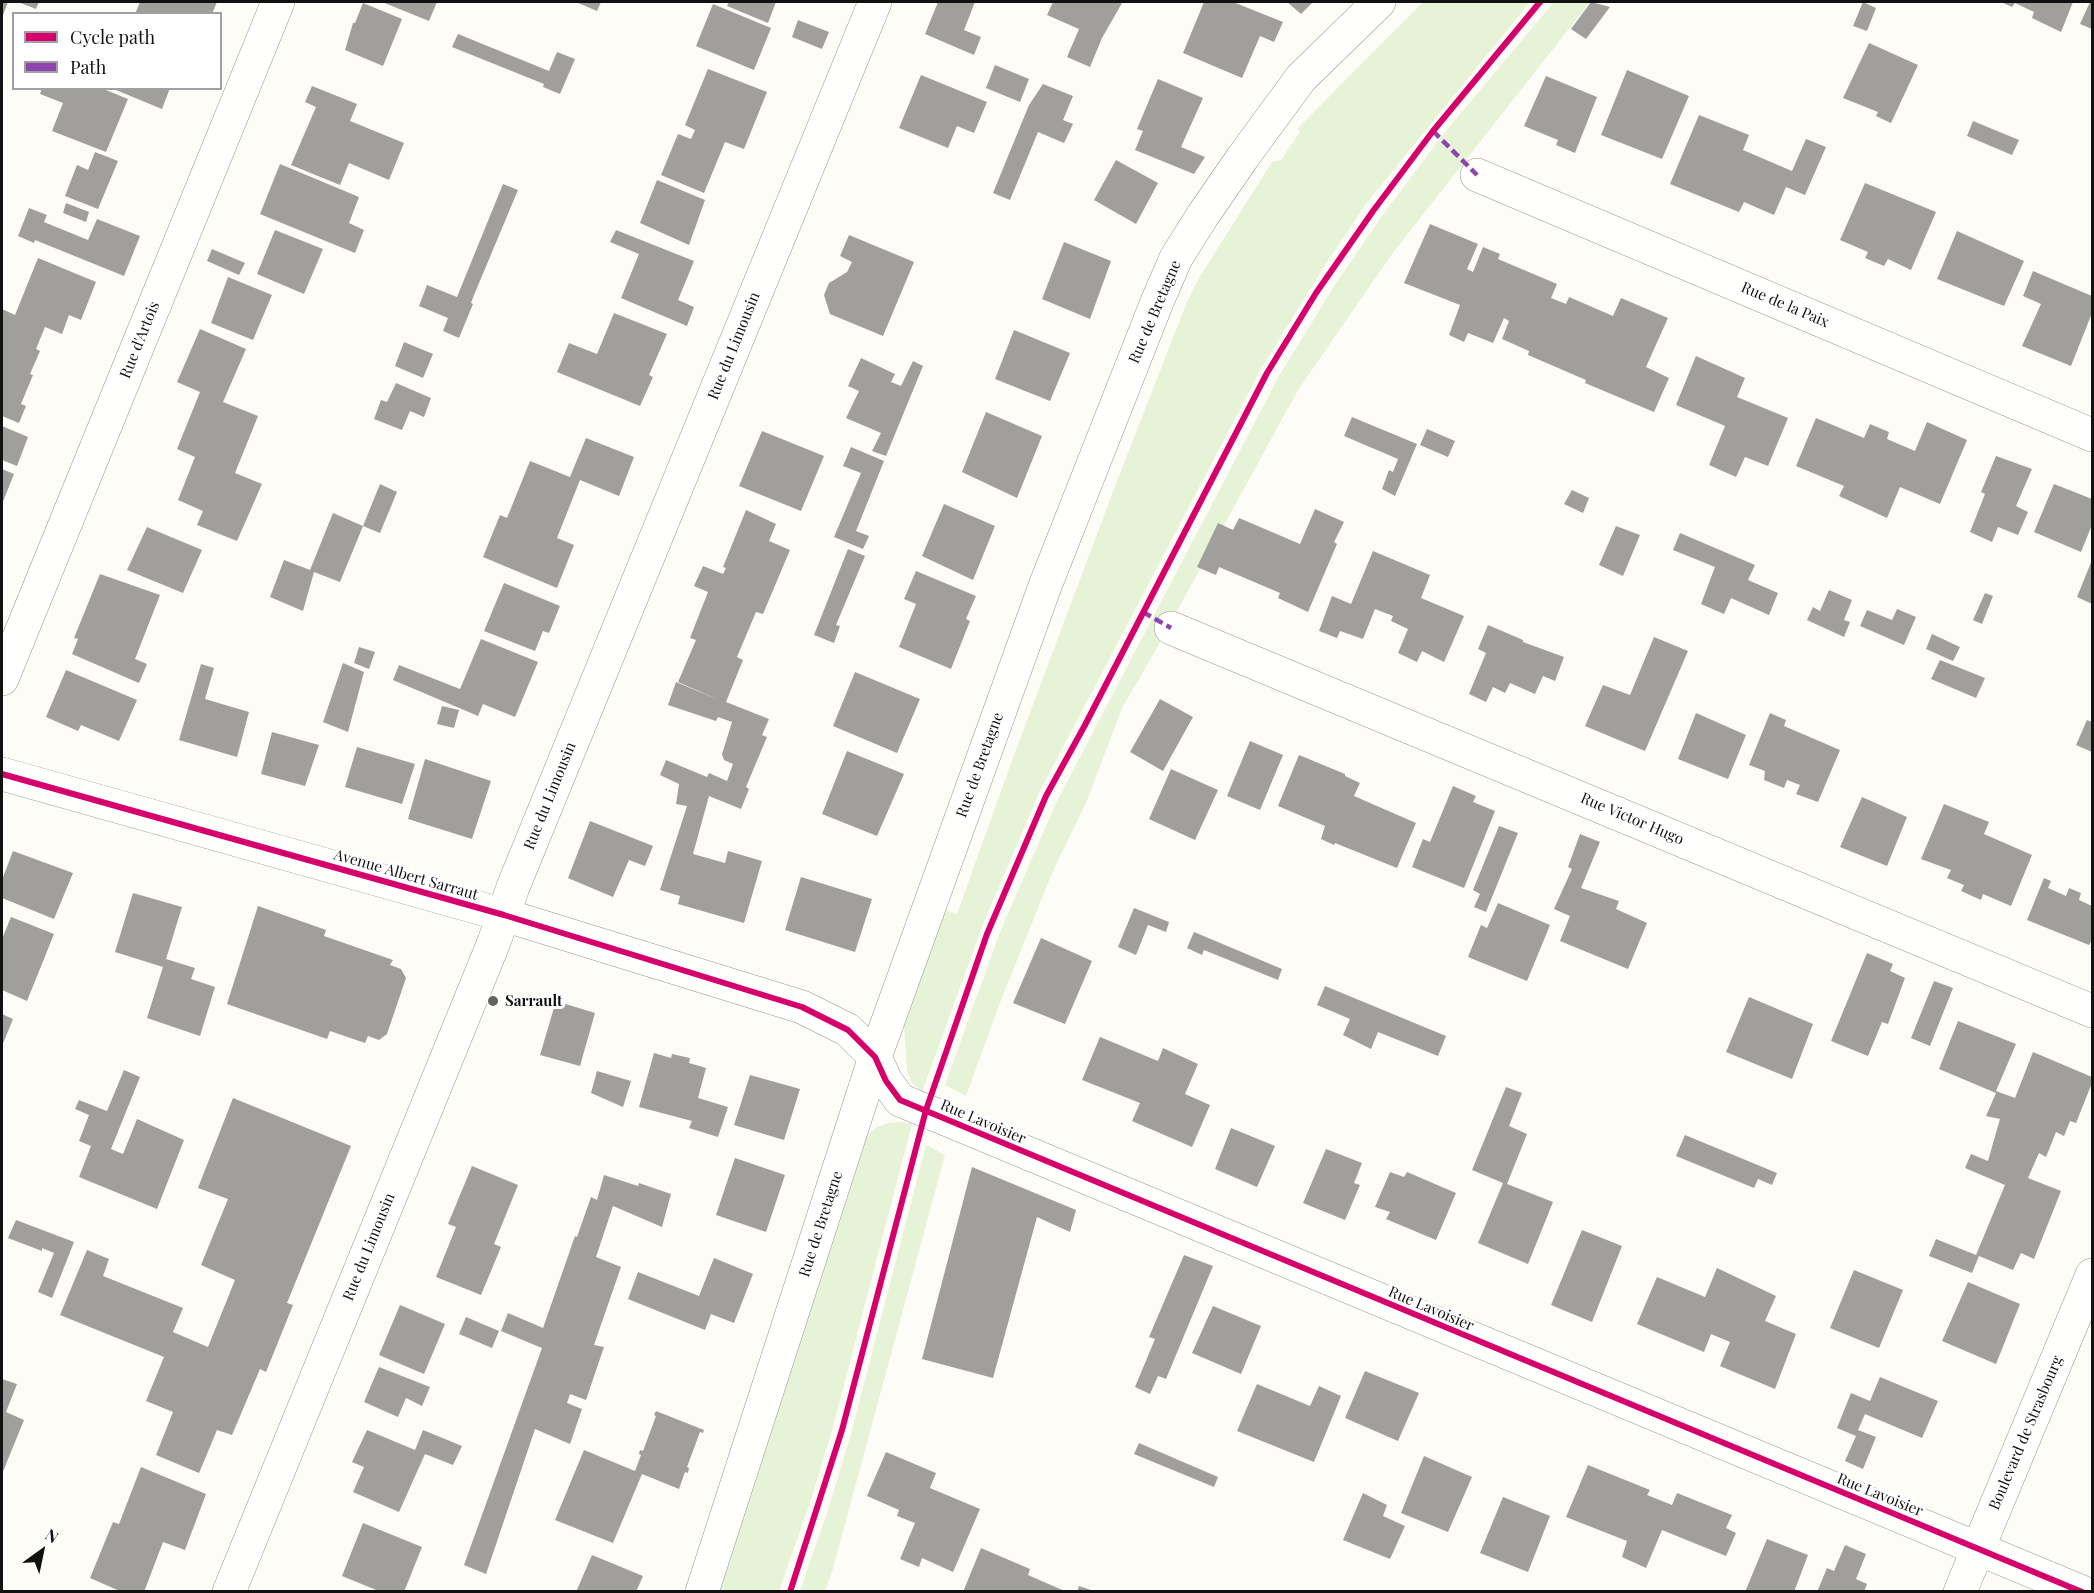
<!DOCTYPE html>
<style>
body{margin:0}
#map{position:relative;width:2094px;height:1593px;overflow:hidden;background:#fdfcf7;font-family:"Playfair Display",serif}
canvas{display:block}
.frame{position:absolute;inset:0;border:3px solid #111;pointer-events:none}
.legend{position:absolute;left:12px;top:12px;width:210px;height:78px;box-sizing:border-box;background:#fff;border:2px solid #a0a0a0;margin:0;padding:8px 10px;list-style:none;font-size:18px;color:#111}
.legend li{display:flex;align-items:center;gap:12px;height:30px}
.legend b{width:30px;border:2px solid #a0a0a0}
.north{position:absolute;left:12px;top:1521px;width:60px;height:60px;-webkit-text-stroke:4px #fff;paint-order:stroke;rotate:33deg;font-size:16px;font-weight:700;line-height:24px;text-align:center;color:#111}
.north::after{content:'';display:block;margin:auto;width:21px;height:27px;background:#111;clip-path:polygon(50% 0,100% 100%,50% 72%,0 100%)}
</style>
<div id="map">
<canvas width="2094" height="1593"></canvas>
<div class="frame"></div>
<ul class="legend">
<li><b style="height:8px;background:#d6006c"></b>Cycle path</li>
<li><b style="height:8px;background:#8e44ad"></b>Path</li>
</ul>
<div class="north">N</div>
</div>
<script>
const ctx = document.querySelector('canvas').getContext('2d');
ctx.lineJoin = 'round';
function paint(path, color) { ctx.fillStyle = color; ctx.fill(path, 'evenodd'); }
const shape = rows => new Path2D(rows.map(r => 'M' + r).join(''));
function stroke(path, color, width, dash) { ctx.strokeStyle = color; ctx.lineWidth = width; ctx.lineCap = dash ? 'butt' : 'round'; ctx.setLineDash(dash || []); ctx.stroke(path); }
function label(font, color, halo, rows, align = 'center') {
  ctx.font = font + ' "Playfair Display",serif'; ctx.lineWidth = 6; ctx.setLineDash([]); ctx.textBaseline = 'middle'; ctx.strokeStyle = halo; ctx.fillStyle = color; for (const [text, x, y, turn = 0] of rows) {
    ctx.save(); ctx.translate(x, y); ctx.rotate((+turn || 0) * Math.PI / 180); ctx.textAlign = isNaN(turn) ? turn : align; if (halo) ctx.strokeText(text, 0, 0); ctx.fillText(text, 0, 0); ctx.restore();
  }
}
paint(shape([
 [1423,2,1530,2,1365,205,1320,273,1261,369,1039,793,983,924,922,1092,912,1083,907,1070,904,1026,908,1015,945,910,957,914,1014,755,1117,481,1187,302,1199,278,1272,162,1281,160,1300,132,1297,129],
 [1554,2,1590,2,1392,254,1298,390,1153,655,1122,708,1086,803,1052,873,1001,1000,966,1096,945,1085,1000,932,1057,801,1279,376,1336,283,1382,216,1445,132],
 [899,1122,912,1124,833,1427,809,1506,779,1591,718,1592,868,1134,877,1127,888,1123],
 [926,1145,945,1155,832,1572,825,1591,800,1591,827,1513,851,1434]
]), '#e7f3d7');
paint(shape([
 [2,2,8,2,2,18],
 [18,2,39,2,36,9],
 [140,2,165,3,217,2,212,14,135,14],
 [382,2,437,2,429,21],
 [576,2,601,2,597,11],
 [729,2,776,2,768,23,727,6],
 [938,2,975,2,964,30,981,37,974,55,925,34],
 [1053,2,1119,2,1122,3,1102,38,1090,67,1067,57,1079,29,1047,15],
 [1204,2,1233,2,1283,22,1274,42,1260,36,1242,78,1183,53],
 [1287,2,1313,2,1301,14],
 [1591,2,1610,7,1586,39,1571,29],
 [1863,2,1876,8,1867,31,1853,26],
 [2001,2,2073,2,2061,32,2032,18,2034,12,2015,3,2012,7],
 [2090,2,2092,2,2092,29,2080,24],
 [363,3,402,19,383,66,345,50,353,23,355,23],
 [713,4,771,28,754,70,696,46],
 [798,20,829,32,822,49,792,37],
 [458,34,549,71,557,52,575,59,560,94,543,87,544,84,452,47],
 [1869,43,1918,65,1891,123,1876,116,1878,112,1843,98],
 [995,65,1029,79,1020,102,986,88],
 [708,69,767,92,744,149,725,142,704,193,661,175,678,134,691,139,695,130,685,125],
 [1627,70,1689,96,1662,159,1601,135],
 [921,75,987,102,974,133,957,126,948,148,899,128],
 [1546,76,1597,97,1575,153,1556,145,1558,140,1524,126],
 [1158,79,1203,98,1181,147,1205,157,1194,174,1135,150,1143,131,1137,129],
 [1043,84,1073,96,1063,120,1073,124,1064,143,1038,132,1010,200,993,193,1029,105],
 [312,86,357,104,350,121,404,143,389,180,349,163,340,185,291,165,316,107,305,102],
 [42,88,101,88,128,99,106,152,52,131,63,103,40,94],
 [111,88,170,88,162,109],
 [1699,115,1749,135,1743,150,1792,171,1806,139,1826,147,1805,195,1786,187,1774,215,1744,202,1739,212,1670,184],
 [1973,121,2019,140,2012,155,1967,136],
 [95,152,118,161,98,209,65,196,77,165,88,170],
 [1116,160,1158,183,1136,224,1094,200],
 [280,164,359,197,349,223,364,230,355,253,260,214],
 [657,180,705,200,689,245,640,223],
 [1865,183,1936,212,1911,270,1888,259,1884,266,1865,258,1868,252,1840,240],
 [503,184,518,190,474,295,471,303,473,304,459,338,443,331,448,318,419,306,427,285,457,297],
 [66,203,89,212,86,222,63,213],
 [29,208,47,215,44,222,88,240,97,219,140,236,124,276,35,240,34,243,18,236],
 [1430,224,1478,244,1467,269,1473,272,1483,247,1500,254,1498,259,1557,284,1551,298,1566,304,1569,297,1613,316,1621,298,1668,318,1646,367,1669,378,1654,412,1585,383,1586,380,1528,355,1529,351,1502,339,1509,321,1504,318,1493,343,1468,333,1464,342,1449,335,1460,305,1404,283],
 [275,230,323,249,304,294,257,274],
 [616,230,694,261,678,300,694,307,687,326,621,298,639,254,610,242],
 [1957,231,2024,261,2004,306,1937,279],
 [849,235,914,262,883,336,830,314,824,295,829,283,847,272,852,262,840,256],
 [1064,242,1111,261,1090,319,1042,299],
 [212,249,245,263,239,275,207,261],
 [38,258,96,282,81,320,69,315,62,334,45,327,36,349,40,351,30,374,33,375,21,404,26,406,19,423,2,416,2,309,15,315],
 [2033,271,2092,296,2092,313,2071,366,2022,346,2041,304,2023,296],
 [228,277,272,295,253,340,211,323],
 [614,313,667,334,649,375,653,377,640,406,557,372,569,343,597,354],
 [200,329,246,349,223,402,258,416,235,473,262,484,237,541,197,525,203,511,178,500,195,457,177,449,200,392,177,382],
 [1014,330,1070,353,1050,401,995,379],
 [404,342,433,354,423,378,395,366],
 [1696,356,1745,378,1737,397,1788,418,1768,466,1745,457,1736,477,1709,465,1725,426,1676,405],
 [861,358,895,374,891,382,901,386,913,361,923,366,886,456,872,451,881,433,846,418,859,391,848,386],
 [396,383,431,398,424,417,410,411,402,430,374,419,381,400,387,402],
 [986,412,1042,436,1017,498,962,472],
 [1352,417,1417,444,1395,496,1382,489,1389,470,1393,472,1398,459,1344,436],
 [1816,418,1864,438,1870,424,1889,432,1887,439,1915,451,1927,422,1967,440,1940,504,1900,487,1887,518,1839,496,1844,486,1796,466],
 [2,426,28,437,17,466,2,460],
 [1427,429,1455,441,1448,457,1420,445],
 [762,431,824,456,801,511,739,486],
 [586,438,634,457,619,496,580,480,557,538,574,545,557,588,483,557,500,515,507,518,530,461,570,477],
 [851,447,884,461,856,531,869,536,863,549,834,537,861,473,843,466],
 [1996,456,2032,469,2016,506,2028,512,2018,535,1998,527,1992,542,1970,532,1985,494,1981,492],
 [2,469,14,474,2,504],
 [380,484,397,492,380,533,363,526],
 [2054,484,2092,499,2092,525,2081,552,2034,532],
 [1572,490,1589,498,1583,513,1564,504],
 [944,504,995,526,973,580,922,556],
 [1315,509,1344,522,1334,542,1337,544,1308,612,1278,598,1280,593,1219,567,1216,575,1197,567,1218,523,1233,530,1239,518,1300,544],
 [746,510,776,524,769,541,790,550,763,614,756,612,737,657,743,660,726,702,769,719,762,735,767,737,746,787,749,789,741,809,709,796,693,854,725,863,728,851,762,861,744,923,678,904,680,896,660,890,687,806,676,804,679,784,660,775,666,760,707,777,709,773,727,781,733,764,724,760,722,754,732,722,718,717,716,721,668,705,676,682,719,700,678,682,696,640,690,638,708,592,694,586,703,566,723,574,726,568,723,567],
 [333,513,363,526,340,582,314,572,303,611,270,597,284,560,310,570],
 [1616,526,1640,535,1623,576,1599,565],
 [147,527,202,550,183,593,127,570],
 [1680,533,1755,565,1748,580,1778,593,1769,615,1731,598,1724,614,1701,604,1715,567,1673,550],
 [848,549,865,556,836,625,840,626,834,643,814,635],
 [1373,551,1430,575,1421,598,1464,616,1444,662,1422,651,1417,662,1398,653,1408,629,1391,621,1393,616,1375,609,1363,639,1340,631,1337,638,1319,631,1332,596,1351,604],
 [2092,560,2092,604,2077,597],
 [916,571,976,596,966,619,970,621,951,669,899,647,916,604,904,599],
 [100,574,160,595,135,659,147,664,139,683,72,654,78,639,74,638],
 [504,583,560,606,549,633,543,631,535,651,484,631],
 [1829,590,1852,600,1844,620,1850,622,1844,637,1807,620,1813,607,1820,611],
 [1985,593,1993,596,1982,624,1973,620],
 [1897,609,1916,617,1904,645,1860,626,1867,610,1892,620],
 [1488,625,1523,640,1523,642,1564,657,1555,681,1543,676,1535,694,1510,683,1505,693,1493,687,1486,702,1469,694,1486,653,1478,649],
 [1932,634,1960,647,1953,661,1926,649],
 [1654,637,1688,651,1645,751,1585,726,1603,685,1630,695],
 [481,639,538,662,515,717,483,704,478,716,393,680,399,665,460,689],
 [359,647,375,652,369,669,354,663],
 [1940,660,1985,678,1976,698,1931,679],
 [343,663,364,672,348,732,323,722],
 [201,664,214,668,205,699,249,712,237,757,179,740],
 [66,670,137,700,119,741,81,725,78,731,46,717],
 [855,672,920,699,897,753,833,726],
 [1160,699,1193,717,1163,771,1130,752],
 [442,706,459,710,454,728,437,724],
 [1696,713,1746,735,1728,779,1678,759],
 [1770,713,1786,720,1784,726,1840,750,1818,802,1796,794,1800,785,1787,780,1784,788,1764,780,1765,771,1749,765],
 [2087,720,2092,722,2092,752,2076,745],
 [272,732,319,745,305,786,261,774],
 [1250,741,1283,755,1260,810,1227,796],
 [357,747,415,764,402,804,345,787],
 [847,751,904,774,877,836,822,814],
 [1299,755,1345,774,1345,776,1360,783,1354,796,1416,823,1397,868,1335,843,1334,845,1321,839,1325,826,1278,806],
 [425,759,491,781,472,839,408,819],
 [1171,769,1218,790,1195,840,1149,819],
 [1453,786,1476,796,1473,802,1495,811,1464,888,1412,867,1423,839,1430,842],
 [1862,797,1907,817,1887,866,1840,847],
 [1944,804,1989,822,1984,834,2032,855,2011,906,1983,894,1981,900,1961,891,1964,885,1947,878,1951,870,1921,859],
 [590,821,653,846,645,866,629,860,613,897,568,878],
 [1499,826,1518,833,1486,912,1474,907,1480,894,1473,890],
 [1580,834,1600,842,1581,888,1619,901,1616,909,1647,923,1628,969,1560,941,1570,916,1554,909,1572,869,1568,867],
 [13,851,73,873,54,919,2,898,2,880],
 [801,877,872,899,855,952,785,930],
 [2044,878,2051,881,2048,888,2066,896,2069,888,2081,893,2079,900,2092,906,2092,940,2089,945,2027,920],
 [133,893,182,907,166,959,195,968,191,979,215,987,200,1036,147,1018,163,967,115,952],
 [1498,903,1550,925,1527,981,1468,957,1481,925,1487,928],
 [258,906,326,930,324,936,393,960,390,965,401,969,406,978,387,1034,379,1040,368,1036,365,1043,330,1031,327,1039,227,1004],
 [1134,908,1169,922,1166,932,1148,925,1136,955,1118,947],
 [11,917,54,934,27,1001,2,990,2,939],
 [1194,932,1282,969,1278,980,1204,950,1202,955,1187,948],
 [1041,938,1092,961,1065,1024,1013,1003],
 [1867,953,1893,964,1890,971,1905,978,1888,1024,1882,1022,1868,1056,1831,1041],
 [1934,981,1953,988,1930,1046,1911,1038],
 [1325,986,1446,1036,1438,1056,1378,1032,1371,1049,1343,1035,1350,1019,1317,1005],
 [1749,997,1813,1024,1792,1079,1726,1052],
 [556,1001,595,1013,580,1066,540,1055],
 [2,1014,13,1019,2,1046],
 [1958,1021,2016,1044,1996,1091,2015,1098,2033,1052,2092,1077,2092,1083,2076,1123,2070,1121,2064,1136,2056,1132,2046,1157,2039,1153,2028,1178,2061,1191,2034,1259,2021,1253,2013,1270,1979,1256,1972,1273,1929,1256,1936,1239,1976,1255,2005,1185,1965,1168,1971,1154,1988,1161,2000,1119,1986,1116,1996,1093,1939,1069],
 [1100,1037,1158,1061,1163,1048,1198,1064,1185,1094,1210,1105,1192,1147,1132,1121,1140,1103,1082,1080],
 [654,1053,671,1058,672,1054,690,1058,689,1063,706,1068,698,1098,728,1107,718,1137,689,1128,692,1121,639,1107],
 [124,1070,140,1077,111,1149,123,1154,137,1119,184,1140,157,1209,79,1177,91,1146,79,1141,89,1115,75,1109,79,1100,107,1111],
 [597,1071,631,1081,623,1107,591,1093],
 [750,1075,800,1089,784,1140,734,1125],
 [1506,1087,1522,1093,1509,1126,1527,1134,1507,1184,1553,1202,1528,1264,1478,1243,1503,1183,1472,1170],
 [233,1098,351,1146,287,1303,293,1305,266,1372,260,1369,232,1435,217,1430,199,1473,156,1455,173,1412,146,1401,164,1357,60,1315,87,1250,109,1259,103,1276,183,1308,173,1332,208,1347,235,1280,201,1265,228,1199,198,1188],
 [1231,1128,1275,1146,1257,1187,1215,1169],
 [1685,1135,1777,1173,1772,1185,1758,1179,1754,1188,1676,1156],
 [1326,1149,1362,1163,1354,1183,1360,1185,1345,1220,1303,1203],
 [735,1158,785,1175,766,1232,716,1215],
 [472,1166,518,1185,494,1244,501,1247,481,1295,436,1277,456,1227,448,1224],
 [972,1167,1076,1210,1070,1232,1037,1217,993,1378,922,1359],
 [1390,1172,1404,1177,1407,1172,1456,1193,1436,1240,1386,1219,1390,1212,1375,1207],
 [604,1175,638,1186,639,1183,671,1194,662,1227,613,1206,596,1257,621,1267,594,1345,604,1347,586,1400,570,1394,567,1403,582,1409,570,1444,535,1429,486,1574,464,1565,542,1348,501,1331,508,1313,543,1328,575,1236,577,1237,591,1197,597,1200],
 [16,1220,74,1242,52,1298,38,1292,54,1253,42,1248,42,1251,8,1238],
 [1582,1230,1622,1246,1592,1322,1551,1305],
 [1184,1255,1213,1266,1166,1379,1158,1376,1150,1394,1135,1387,1155,1339,1149,1337],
 [714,1258,753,1274,734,1323,711,1314,705,1330,628,1299,638,1272,699,1296],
 [1717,1268,1776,1296,1765,1321,1796,1334,1775,1389,1720,1366,1730,1342,1711,1334,1704,1352,1637,1324,1657,1277,1705,1297],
 [1854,1270,1903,1290,1879,1348,1830,1328],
 [1968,1282,2020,1304,1996,1364,1942,1341],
 [400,1305,445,1324,424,1374,379,1355],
 [1213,1306,1261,1326,1241,1374,1192,1353],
 [466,1317,499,1331,492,1348,459,1334],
 [379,1367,430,1387,422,1406,406,1398,398,1417,364,1402],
 [1365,1371,1419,1393,1398,1441,1345,1418],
 [1880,1377,1938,1401,1922,1438,1865,1414,1858,1430,1876,1437,1863,1469,1845,1461,1856,1436,1837,1428,1851,1393,1870,1401],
 [2,1379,17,1384,6,1412,24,1420,2,1474],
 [1257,1384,1310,1406,1319,1386,1341,1396,1314,1462,1237,1431],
 [656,1411,704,1430,703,1433,700,1432,687,1467,689,1468,688,1473,685,1472,679,1489,642,1474,613,1543,555,1520,584,1450,635,1471,641,1455,639,1454,640,1450,643,1451,656,1416,654,1415],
 [367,1430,415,1450,423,1430,462,1446,453,1465,425,1454,399,1512,353,1492,364,1467,352,1462],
 [1139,1443,1218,1477,1214,1487,1134,1454],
 [886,1452,936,1473,930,1488,980,1509,953,1572,922,1558,919,1567,900,1559,915,1523,897,1516,899,1510,867,1496],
 [1424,1456,1472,1477,1448,1532,1401,1513],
 [1588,1465,1650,1490,1647,1495,1672,1505,1677,1493,1732,1515,1726,1528,1736,1533,1726,1556,1662,1530,1646,1568,1622,1557,1627,1541,1566,1517],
 [141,1467,206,1494,185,1550,163,1542,144,1592,122,1592,90,1578,113,1522,119,1524],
 [1363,1493,1387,1505,1383,1516,1405,1526,1390,1559,1343,1540],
 [1503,1497,1550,1516,1528,1572,1480,1553],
 [363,1523,422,1547,404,1592,381,1592,342,1576],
 [1767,1539,1808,1555,1794,1592,1745,1592],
 [1845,1545,1866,1554,1856,1579,1867,1584,1864,1592,1817,1592,1827,1568,1834,1571],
 [981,1548,1030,1569,1028,1575,1067,1592,963,1592],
 [592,1555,643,1576,636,1592,576,1592],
 [1079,1586,1094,1591,1094,1592,1077,1592]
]), '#a19f9c');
const minor = shape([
 [1477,175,2092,435],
 [1171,628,2092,1011],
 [2,679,278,2],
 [2,774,504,915,802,1007,848,1030,875,1057,886,1081,900,1100,2082,1592],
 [229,1592,494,942,513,887,875,2],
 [702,1592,875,1057,1045,586,1157,302,1176,258,1203,215,1243,157,1301,78,1379,2],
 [1960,1592,2092,1275]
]);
stroke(minor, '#979795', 34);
stroke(minor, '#fffffe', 33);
stroke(shape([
 [1433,131,1477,175],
 [1143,612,1171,628]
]), '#8e44ad', 4.5, [9, 4.5]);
stroke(shape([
 [2,774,504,915,802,1007,848,1030,875,1057,886,1081,900,1100,2082,1592],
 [790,1592,842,1430,926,1110,987,934,1046,796,1085,725,1267,373,1316,293,1373,211,1433,131,1540,2]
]), '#d6006c', 6);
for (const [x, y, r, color] of [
 [493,1001,6,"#646362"]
]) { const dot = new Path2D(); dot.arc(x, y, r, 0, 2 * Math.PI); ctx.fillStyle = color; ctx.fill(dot); stroke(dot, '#fff', 2); }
label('15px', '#111', '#fff', [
 ["Rue de la Paix",1785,305,23],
 ["Rue de Bretagne",1155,312,-67],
 ["Rue d'Artois",140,340,-68],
 ["Rue du Limousin",734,346,-68],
 ["Rue de Bretagne",980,765,-70],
 ["Rue du Limousin",550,796,-68],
 ["Rue Victor Hugo",1632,819,23],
 ["Avenue Albert Sarraut",406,875,16],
 ["Rue Lavoisier",983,1122,23],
 ["Rue de Bretagne",821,1224,-72],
 ["Rue du Limousin",369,1247,-68],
 ["Rue Lavoisier",1431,1309,23],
 ["Boulevard de Strasbourg",2026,1433,-67],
 ["Rue Lavoisier",1880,1495,22]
]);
label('bold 15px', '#111', '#fff', [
 ["Sarrault",505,1001]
], 'left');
</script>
